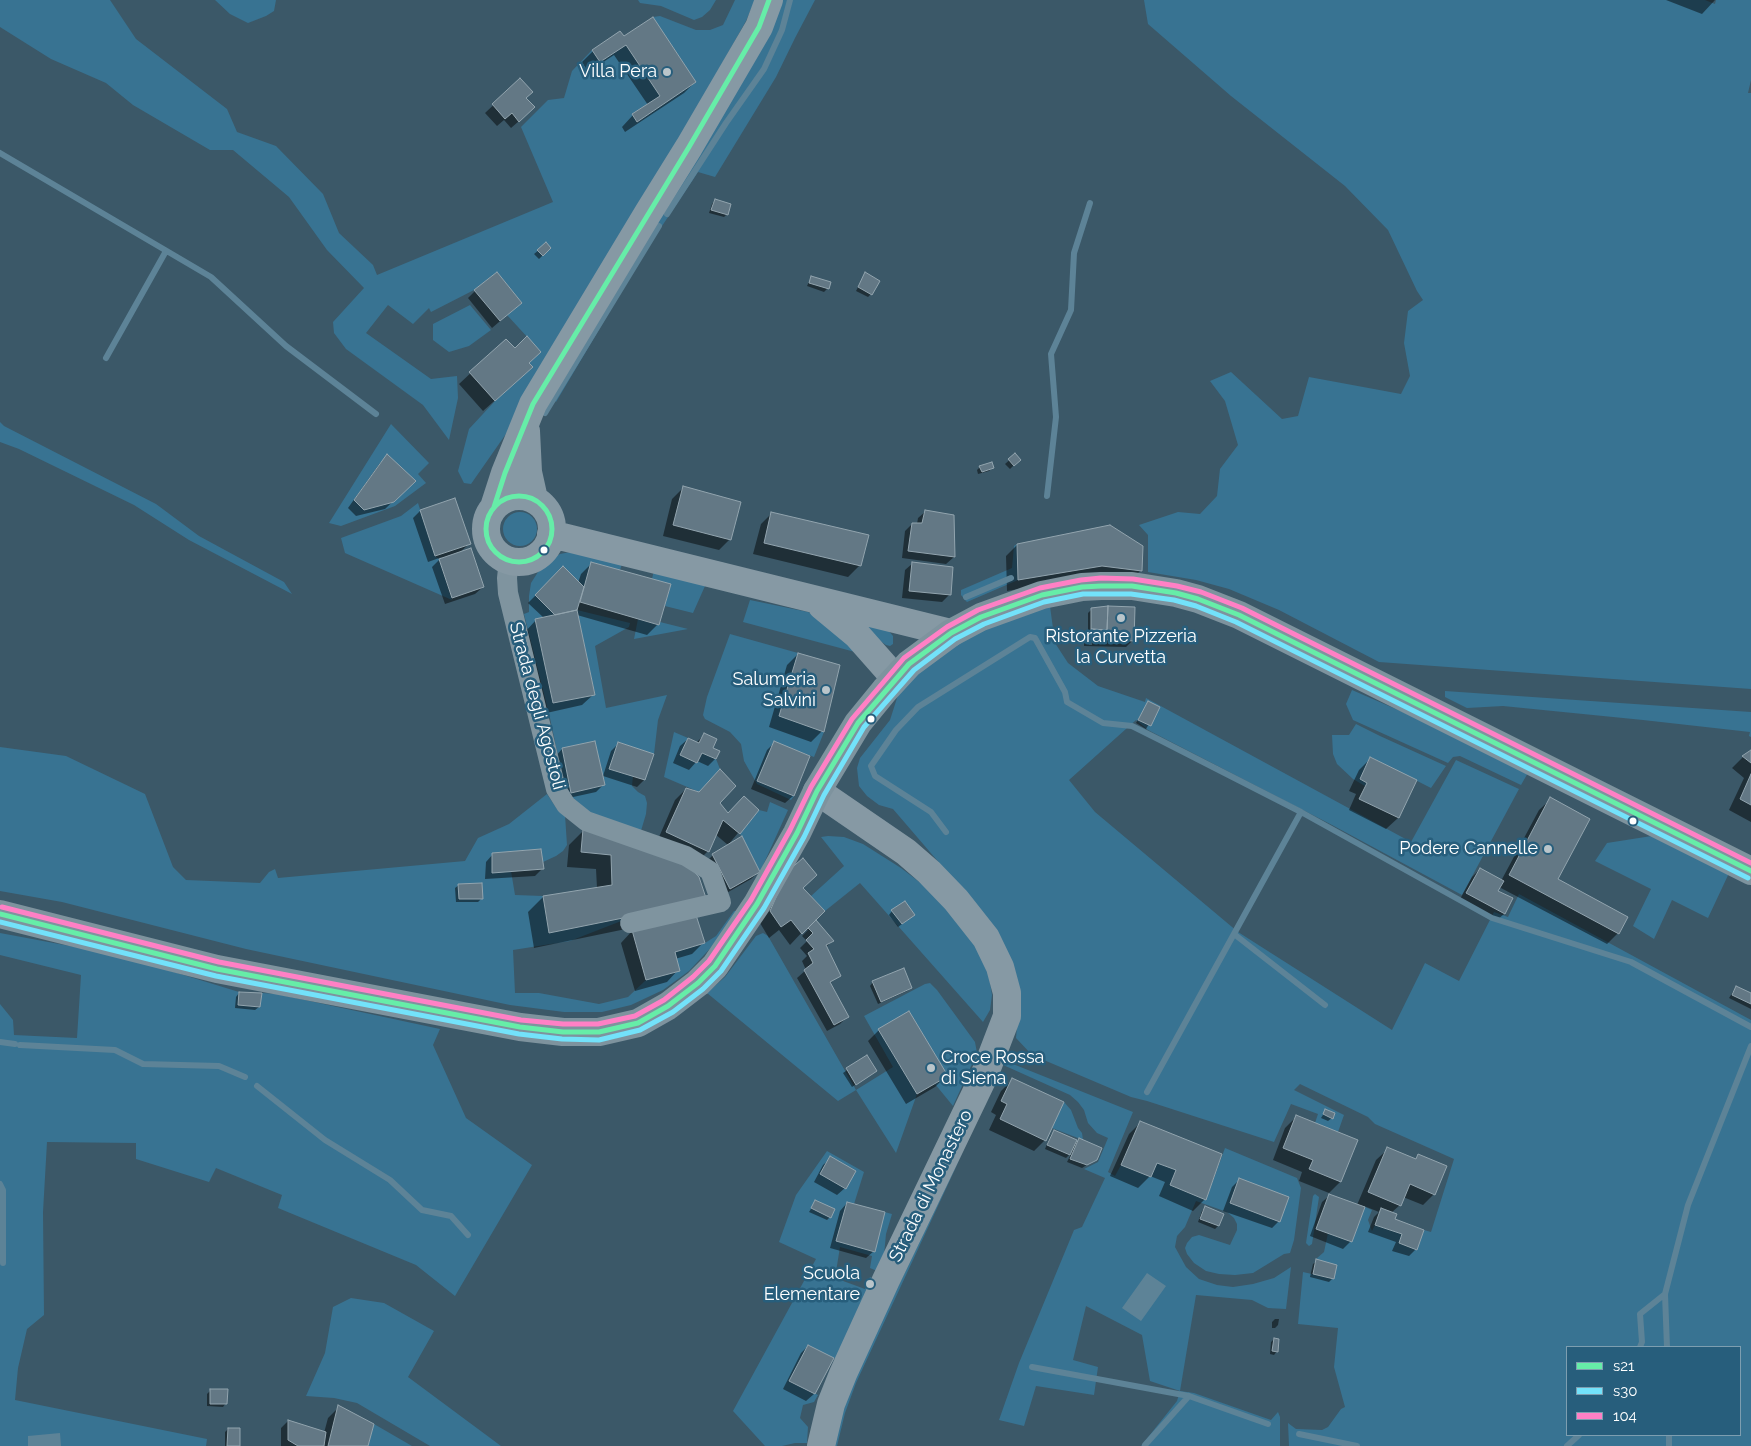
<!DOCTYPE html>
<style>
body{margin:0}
#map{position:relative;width:1751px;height:1446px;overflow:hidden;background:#3b5868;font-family:Raleway,sans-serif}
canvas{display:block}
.legend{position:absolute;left:1566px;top:1346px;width:175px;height:90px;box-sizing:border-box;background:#275e7c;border:1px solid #7d9eb0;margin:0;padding:6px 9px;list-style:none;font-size:15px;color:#fff}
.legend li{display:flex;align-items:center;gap:10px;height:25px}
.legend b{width:25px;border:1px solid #7d9eb0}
</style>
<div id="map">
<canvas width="1751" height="1446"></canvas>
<ul class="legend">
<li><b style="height:6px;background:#66eda8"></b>s21</li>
<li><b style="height:6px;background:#73e2fa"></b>s30</li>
<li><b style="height:6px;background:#ff80c5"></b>104</li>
</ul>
</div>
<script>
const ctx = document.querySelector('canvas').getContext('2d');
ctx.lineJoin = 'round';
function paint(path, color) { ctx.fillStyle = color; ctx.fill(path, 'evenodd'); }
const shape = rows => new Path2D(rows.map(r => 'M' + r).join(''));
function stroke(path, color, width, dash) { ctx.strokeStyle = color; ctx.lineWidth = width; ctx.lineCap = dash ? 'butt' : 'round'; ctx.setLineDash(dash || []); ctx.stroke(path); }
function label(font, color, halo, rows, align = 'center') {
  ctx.font = font + ' Raleway,sans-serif'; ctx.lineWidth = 5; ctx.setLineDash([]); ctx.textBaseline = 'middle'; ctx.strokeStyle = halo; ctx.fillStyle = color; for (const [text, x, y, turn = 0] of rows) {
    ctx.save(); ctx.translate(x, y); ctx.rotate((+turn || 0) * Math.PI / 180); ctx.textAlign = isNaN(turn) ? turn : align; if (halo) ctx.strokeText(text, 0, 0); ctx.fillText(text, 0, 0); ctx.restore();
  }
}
paint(shape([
 [0,0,110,0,136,39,227,109,237,132,276,146,323,194,339,233,373,265,377,275,553,202,521,127,548,100,564,98,572,71,592,50,600,62,626,45,660,96,632,114,637,122,696,82,653,17,660,16,696,30,710,30,723,25,735,0,755,0,746,21,678,142,508,431,471,484,464,483,458,471,469,429,495,401,532,367,529,363,541,352,507,315,522,303,497,272,474,290,431,312,429,308,413,324,388,305,366,333,431,379,457,376,458,398,449,440,423,405,346,349,334,333,333,322,364,288,327,250,289,197,233,150,210,150,133,105,106,83,51,59,0,27],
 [215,0,276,0,274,11,266,16,248,23,230,14],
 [638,0,716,0,710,10,702,17,694,20,661,6,640,3],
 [781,0,815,0,795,38,776,77,715,177,698,172,648,247,556,402,550,395],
 [1144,0,1705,0,1715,4,1716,0,1751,0,1751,80,1748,93,1751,93,1751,689,1379,662,1279,610,1229,589,1196,580,1148,572,1148,535,1139,525,1178,512,1200,514,1217,496,1220,469,1238,445,1225,401,1210,381,1231,372,1282,419,1298,416,1309,377,1401,394,1410,376,1404,343,1408,311,1423,300,1417,291,1388,230,1345,186,1231,96,1148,24],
 [470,305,491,330,469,346,449,352,433,340,433,324],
 [0,422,4,426,156,504,199,536,284,582,292,594,189,540,134,505,19,449,0,442],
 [391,424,429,463,418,474,426,483,395,506,341,526,329,523],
 [418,503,435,556,439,559,452,600,345,553,341,538,401,516],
 '503 529a17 17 0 1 1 34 0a17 17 0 1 1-34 0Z',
 [1017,544,1018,580,967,602,965,600,961,595,961,590,1012,568,1014,546],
 [570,552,623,561,620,570,592,562,584,587,563,566,535,595,555,615,535,619,553,703,595,694,577,610,630,623,629,627,595,646,606,708,667,695,658,720,654,754,610,769,633,776,632,786,638,792,645,796,647,803,646,814,640,834,588,815,566,794,550,718,524,614,529,612,529,596,531,583,538,572,553,558,560,554],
 [595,741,605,785,572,793,562,748],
 [654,570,705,586,693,613,665,606,671,584,652,579],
 [1049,599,1055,643,1068,663,1098,686,1145,702,1146,698,1411,842,1456,760,1519,789,1462,895,1332,825,1148,730,1136,720,1069,780,1095,812,1238,932,1392,1030,1425,963,1459,981,1494,912,1508,917,1519,894,1751,1020,1751,1446,1289,1446,1288,1423,1296,1429,1322,1430,1328,1427,1341,1409,1345,1407,1334,1367,1338,1328,1298,1324,1303,1272,1334,1279,1316,1259,1324,1252,1328,1233,1352,1242,1365,1207,1372,1210,1368,1220,1372,1231,1375,1225,1402,1234,1399,1243,1417,1250,1424,1230,1431,1232,1454,1159,1375,1124,1368,1117,1300,1084,1294,1090,1344,1115,1338,1132,1315,1123,1318,1114,1291,1104,1274,1142,1147,1101,1131,1097,1032,1055,1016,1038,1017,1026,966,894,893,809,879,805,867,796,859,786,857,768,860,758,890,720,898,695,903,688,928,665,955,643],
 [1567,1347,1740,1347,1740,1435,1567,1435],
 [750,600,808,612,828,620,855,652,743,622],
 [862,618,887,629,893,636,893,644,890,646,886,645,869,633],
 [638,619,659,625,660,622,688,629,634,639],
 [730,634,798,653,779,715,824,732,814,757,774,742,757,781,794,796,791,800,757,784,744,761,741,744,730,732,705,719,703,715,707,697],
 [1352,690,1465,739,1529,771,1521,785,1460,756,1453,757,1448,763,1353,720,1346,704],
 [1445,691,1751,712,1751,737,1749,736,1750,732,1643,720,1503,706,1467,708,1445,697],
 [1356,724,1380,736,1446,766,1431,788,1370,757,1360,779,1367,783,1365,786,1353,779,1337,764,1333,754,1332,735,1349,735],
 [674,732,688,738,680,755,697,763,702,753,716,759,720,769,699,792,664,777],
 [0,747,66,756,145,794,173,867,186,880,260,883,269,872,275,869,278,878,465,861,478,838,509,824,547,794,557,809,565,815,567,845,563,851,556,856,543,862,541,849,493,853,492,872,511,871,515,895,543,896,549,933,629,917,629,918,570,941,513,950,515,993,539,993,599,1004,628,997,646,980,679,971,675,952,705,943,716,936,734,911,738,911,719,939,689,971,663,990,631,1005,602,1012,564,1012,510,1005,246,949,62,902,0,891],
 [770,802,788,810,760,872,740,834,759,810,767,812],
 [1658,835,1730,871,1708,918,1672,900,1654,939,1633,926,1651,889,1595,861,1607,843],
 [828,836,844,837,863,844,901,868,922,884,946,908,972,938,988,969,992,995,990,1010,983,1022,860,883,825,911,811,896,844,866,821,837],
 [0,933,86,949,161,968,239,992,238,1005,260,1007,262,993,277,994,440,1029,433,1045,466,1118,532,1165,455,1296,416,1265,278,1208,282,1195,216,1168,209,1182,136,1159,136,1143,47,1142,43,1212,44,1315,27,1329,18,1368,15,1400,207,1439,206,1446,0,1446,0,1004,13,1020,14,1035,77,1038,81,975,0,955],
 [763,933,768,936,856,1090,893,1067,864,1016,925,984,930,983,937,990,975,1042,977,1053,953,1106,935,1084,947,1076,909,1011,879,1029,917,1094,896,1153,856,1090,838,1101,707,993,725,977,756,936],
 [1003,1060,1133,1112,1108,1172,1115,1176,1121,1165,1151,1177,1157,1163,1176,1170,1170,1185,1206,1200,1225,1148,1297,1178,1301,1188,1294,1240,1290,1253,1284,1254,1253,1273,1235,1275,1219,1274,1206,1271,1194,1263,1187,1254,1185,1248,1187,1243,1192,1237,1199,1235,1230,1245,1237,1230,1237,1224,1234,1218,1227,1212,1196,1201,1185,1227,1177,1236,1175,1247,1186,1267,1199,1279,1217,1285,1233,1287,1253,1284,1274,1278,1291,1267,1286,1309,1268,1308,1252,1300,1196,1295,1180,1391,1194,1393,1271,1420,1278,1412,1280,1417,1280,1446,1141,1446,1177,1401,1180,1391,1150,1381,1142,1335,1086,1306,1073,1360,1098,1367,1094,1395,1036,1386,1024,1426,999,1420,1019,1363,1074,1230,1082,1227,1105,1178,1084,1169,1098,1162,1108,1138,1097,1133,1088,1123,1084,1110,1078,1102,1070,1095,1001,1064],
 [1064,1102,1071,1110,1078,1128,1082,1133,1083,1140,1052,1128],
 [827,1151,864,1172,854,1204,892,1214,886,1234,884,1255,877,1271,870,1268,872,1256,840,1247,835,1278,865,1289,870,1277,873,1279,836,1359,808,1345,789,1381,818,1395,814,1402,803,1405,800,1418,808,1427,807,1443,795,1443,782,1446,765,1446,733,1411,816,1259,779,1242,796,1195],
 [963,1152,856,1383,845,1413,837,1446,833,1446,847,1392],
 [1315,1194,1319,1197,1312,1244,1309,1246,1306,1243,1313,1196],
 [351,1298,384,1303,434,1331,408,1377,501,1446,430,1446,357,1403,334,1398,306,1396,325,1353,333,1307],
 [374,1424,412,1446,368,1446]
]), '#387392');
paint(shape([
 [1147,1273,1166,1286,1141,1321,1122,1308],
 [60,1433,61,1446,28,1446,28,1436]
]), '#5d8397');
paint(shape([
 [1666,0,1715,0,1702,14],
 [624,38,695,82,684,93,625,132,622,127,633,115,648,105,614,55,588,72,582,62,593,51],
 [520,80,525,98,526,115,511,128,504,120,497,126,485,113],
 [715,200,727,214,724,217,709,213,712,204],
 [546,244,550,248,539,259,534,254],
 [865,274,871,294,868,297,856,291],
 [811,278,828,288,824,292,807,286],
 [475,291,513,310,492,328,468,298],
 [506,340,528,363,520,378,483,411,459,384],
 [1015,455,1016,463,1010,469,1005,464],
 [387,456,414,481,385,509,356,516,348,508,380,463],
 [980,467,993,467,989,471,978,474,977,470],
 [683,488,730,539,719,550,663,536,672,499],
 [420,511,469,544,459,553,483,587,475,594,445,604,432,567,442,557,428,562,413,518],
 [926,511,952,516,954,557,946,564,902,558,905,531,912,524,917,524,918,518],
 [772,513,860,565,848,577,753,554,761,524],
 [1017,545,1141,570,1130,581,1090,577,1007,591,1006,556],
 [592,563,658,624,647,635,577,615,594,694,582,705,542,714,525,632,536,620,544,618,528,603,563,568,578,583,581,574],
 [913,563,951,568,949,595,942,602,902,598,905,570],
 [1092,609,1133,640,1126,647,1084,646,1084,638,1088,634,1088,613],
 [1090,636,1092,636,1092,645,1089,645],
 [798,654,822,731,811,742,769,727,787,665],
 [1148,702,1159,707,1146,729,1136,723],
 [704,735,712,749,718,752,715,759,708,766,697,761,689,770,673,763,680,746,688,739,696,743],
 [594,742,603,785,596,792,564,799,555,757,562,749],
 [774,743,808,757,793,796,785,803,751,789,767,750],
 [618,744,644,780,637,787,603,776,611,751],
 [1751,752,1751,822,1729,810,1744,778,1732,768,1743,757],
 [1371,758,1416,781,1398,818,1386,829,1349,810,1356,794,1349,791,1359,770],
 [686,789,728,814,757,810,728,845,715,834,708,851,697,862,656,844,675,800],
 [1551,799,1557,880,1618,933,1607,944,1499,887,1497,891,1511,899,1504,914,1496,921,1459,901,1472,877,1480,869,1501,881,1539,810],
 [584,830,694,913,703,943,692,954,675,959,678,970,667,982,635,991,621,943,632,931,650,924,534,948,528,912,543,897,597,888,596,869,567,867,569,845],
 [493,854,543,868,535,876,485,879,486,862],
 [713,855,759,872,751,879,723,895,706,862],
 [459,885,481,899,478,902,456,902,455,888],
 [776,885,802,888,814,920,832,941,826,947,839,975,825,986,832,982,830,984,848,1016,840,1024,827,1031,797,978,806,970,802,961,807,956,800,948,807,941,802,936,808,930,806,928,790,945,779,930,769,938,760,923],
 [892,911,910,918,898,927,889,915],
 [873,982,911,988,907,991,878,1004,870,986],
 [1736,987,1751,995,1751,1009,1729,998],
 [239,993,259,1007,255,1010,235,1008,236,997],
 [879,1030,946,1076,935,1087,906,1104,868,1041],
 [867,1057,876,1071,852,1087,843,1073],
 [1012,1080,1045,1140,1034,1151,989,1130,996,1115,991,1112,1001,1091],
 [1326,1110,1332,1118,1328,1121,1321,1118],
 [1296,1117,1356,1141,1340,1182,1329,1193,1299,1181,1302,1172,1273,1160,1285,1128],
 [1140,1123,1205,1199,1193,1211,1159,1196,1165,1182,1150,1176,1138,1188,1110,1176,1129,1134],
 [1054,1131,1073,1145,1079,1140,1096,1159,1082,1168,1067,1162,1072,1152,1066,1158,1045,1149,1051,1135],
 [1388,1149,1414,1160,1418,1156,1434,1194,1423,1205,1403,1197,1400,1205,1391,1213,1393,1220,1416,1249,1409,1256,1392,1251,1396,1242,1368,1232,1374,1217,1379,1212,1364,1206,1351,1241,1343,1249,1310,1236,1322,1202,1330,1195,1357,1205,1376,1160],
 [831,1158,845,1188,837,1195,814,1182,823,1165],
 [1239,1180,1279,1221,1272,1228,1223,1211,1232,1187],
 [816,1201,830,1217,827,1220,809,1212],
 [847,1203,874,1251,866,1258,830,1248,840,1211],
 [1205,1208,1218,1226,1215,1229,1198,1222,1202,1211],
 [1317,1261,1333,1278,1329,1282,1310,1277,1313,1264],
 [1275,1319,1279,1319,1278,1325,1275,1328,1272,1328,1272,1322],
 [1274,1339,1277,1351,1274,1355,1270,1354,1271,1342],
 [808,1346,832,1359,814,1394,806,1401,783,1389,801,1353],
 [211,1390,226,1403,223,1407,207,1406,207,1394],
 [339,1407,367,1446,281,1446,281,1428,288,1421,324,1433,328,1418],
 [228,1429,238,1446,225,1446,225,1432]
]), '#0007');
stroke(shape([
 [0,153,211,277,286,346,376,414],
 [667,214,726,123,764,69,782,30,790,0],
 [106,358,166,251],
 [545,413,659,226],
 [1047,496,1056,417,1051,354,1071,310,1074,253,1090,203],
 [966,597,1011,578],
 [946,832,931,812,875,776,871,766,896,730,918,707,1030,637,1035,638,1065,692,1067,702,1103,723,1132,726,1160,740,1301,812,1492,918,1631,962,1751,1027],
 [1234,934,1325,1005],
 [0,1042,15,1044],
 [20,1045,115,1050,143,1064,219,1066,245,1077],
 [257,1086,325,1140,390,1180,422,1210,451,1216,468,1235],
 [1147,1092,1301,812],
 [0,1184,3,1190,3,1263],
 [1640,1347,1642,1342,1640,1314,1665,1294],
 [1667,1347,1665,1294,1688,1205,1751,1046],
 [1032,1367,1189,1396,1268,1424],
 [1299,1434,1357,1446],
 [1669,1435,1669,1446],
 [1145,1445,1189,1396],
 [1567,1446,1579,1435]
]), '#5d8397', 6);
const building = shape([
 [653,17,696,82,637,122,632,114,660,96,626,45,600,62,592,50,620,31,624,36,653,17],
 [520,78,533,92,526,98,535,107,519,122,512,113,505,119,492,104,520,78],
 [715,199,731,204,728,215,711,210,715,199],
 [546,242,551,248,543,256,537,250,546,242],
 [497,272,522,303,500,321,474,290,497,272],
 [865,272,880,281,872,295,858,287,865,272],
 [811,276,831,282,829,289,809,283,811,276],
 [527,336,541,352,529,363,533,367,495,401,469,372,506,339,515,348,527,336],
 [1015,453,1021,460,1014,466,1008,459,1015,453],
 [387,454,416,481,394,502,364,510,354,500,387,454],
 [992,462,994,468,982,472,979,466,992,462],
 [683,486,741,502,731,540,673,525,683,486],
 [455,498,471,544,435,556,420,510,455,498],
 [925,510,954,515,955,557,908,551,912,523,922,523,925,510],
 [771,512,869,535,861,566,764,543,771,512],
 [1110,525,1143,546,1142,571,1102,566,1018,580,1017,544,1110,525],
 [471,548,484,587,452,598,439,559,471,548],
 [591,562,671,584,659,625,580,602,591,562],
 [912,562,953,567,951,595,909,591,912,562],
 [563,566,584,587,577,610,555,615,535,595,563,566],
 [1108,606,1107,630,1091,629,1091,608,1108,606],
 [1108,606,1135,607,1134,641,1091,639,1091,629,1107,630,1108,606],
 [577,610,595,695,553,703,535,619,577,610],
 [798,653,840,665,824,732,779,716,798,653],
 [1148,701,1160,707,1151,726,1138,720,1148,701],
 [704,733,717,739,713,748,720,751,716,759,702,753,697,763,680,755,688,738,699,743,704,733],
 [595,741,605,785,571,793,562,748,595,741],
 [774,741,810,756,794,796,757,781,774,741],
 [618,742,654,754,645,780,609,769,618,742],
 [1751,750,1751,763,1742,756,1751,750],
 [1370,757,1417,780,1399,818,1359,799,1367,783,1360,779,1370,757],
 [720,769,736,786,720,803,728,813,744,796,759,810,740,834,723,820,709,852,666,832,686,788,699,792,720,769],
 [1751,774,1751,805,1740,799,1751,774],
 [1550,797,1590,819,1558,879,1628,917,1619,934,1509,875,1550,797],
 [583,829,689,866,699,877,707,901,549,933,543,896,612,885,611,855,581,852,583,829],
 [742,836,760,872,730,889,712,854,742,836],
 [541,849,544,869,492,873,492,853,541,849],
 [803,858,817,875,803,888,825,911,802,934,791,920,781,927,770,911,787,872,803,858],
 [1480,868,1504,881,1498,891,1513,898,1505,914,1466,893,1480,868],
 [482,883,483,899,459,899,458,884,482,883],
 [905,901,915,915,902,924,891,910,905,901],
 [695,912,705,943,675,952,680,971,646,980,632,930,695,912],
 [816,920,834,941,826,945,841,976,830,982,849,1017,834,1025,804,970,813,963,808,953,814,949,806,940,813,933,808,928,816,920],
 [904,968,912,988,881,1002,872,981,904,968],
 [1736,986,1751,993,1751,1004,1732,995,1736,986],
 [239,992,262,993,260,1007,238,1005,239,992],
 [909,1011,948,1076,917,1094,878,1029,909,1011],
 [867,1055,877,1071,856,1085,846,1068,867,1055],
 [1012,1078,1064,1102,1046,1141,1000,1119,1007,1104,1001,1101,1012,1078],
 [1325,1109,1335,1113,1333,1119,1323,1114,1325,1109],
 [1296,1115,1358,1140,1341,1182,1309,1169,1313,1160,1283,1148,1296,1115],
 [1140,1121,1222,1154,1206,1200,1170,1185,1176,1170,1157,1163,1151,1177,1121,1165,1140,1121],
 [1054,1130,1077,1140,1070,1155,1047,1145,1054,1130],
 [1079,1138,1102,1148,1097,1160,1087,1165,1070,1159,1079,1138],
 [1387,1147,1416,1159,1418,1154,1447,1166,1435,1195,1410,1184,1401,1206,1368,1192,1387,1147],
 [830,1156,856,1171,846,1189,820,1174,830,1156],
 [1239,1178,1289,1197,1280,1222,1230,1203,1239,1178],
 [1329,1194,1365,1207,1352,1242,1316,1229,1329,1194],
 [815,1200,835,1209,831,1218,811,1208,815,1200],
 [847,1202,885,1212,875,1252,836,1241,847,1202],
 [1205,1206,1224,1214,1219,1226,1200,1219,1205,1206],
 [1381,1208,1397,1214,1395,1219,1424,1230,1417,1250,1399,1243,1402,1234,1375,1225,1381,1208],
 [1316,1259,1337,1265,1334,1279,1313,1274,1316,1259],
 [1274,1338,1279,1339,1278,1352,1272,1351,1274,1338],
 [808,1345,834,1358,815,1394,789,1381,808,1345],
 [210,1389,228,1389,227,1404,210,1404,210,1389],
 [338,1405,374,1424,368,1446,328,1446,338,1405],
 [288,1420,326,1432,324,1446,298,1446,288,1440,288,1420],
 [228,1428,240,1428,240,1446,227,1446,228,1428]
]);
paint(building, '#637885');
stroke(building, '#92a4ae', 1);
stroke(shape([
 [509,560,507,578,508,593,556,789,566,805,586,821,686,856,710,871,721,902,630,923]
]), '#7f949f', 20);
stroke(shape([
 [526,431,528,472,534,499],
 '486 529a33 33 0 1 1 66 0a33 33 0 1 1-66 0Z',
 [494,507,505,473,533,404,648,213,689,147,759,27,769,0],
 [551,534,951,633],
 [822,606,857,635,895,678],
 [817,791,906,852,929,872,956,900,986,938,1000,967,1007,993,1007,1016,984,1076,886,1280,843,1374,831,1404,821,1446]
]), '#8699a4', 28);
stroke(shape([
 [0,914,217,969,520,1027,563,1032,599,1032,638,1023,668,1006,698,983,715,966,757,904,797,833,817,791,858,723,885,690,909,664,951,633,981,617,1042,595,1082,587,1101,586,1132,586,1176,593,1198,599,1239,615,1751,871]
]), '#7e939e', 28);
stroke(shape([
 '486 529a33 33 0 1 1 66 0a33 33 0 1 1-66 0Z',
 [494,507,505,473,533,404,689,147,759,27,769,0],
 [0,914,217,969,520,1027,563,1032,599,1032,638,1023,668,1006,698,983,715,966,757,904,797,833,817,791,858,723,909,664,951,633,981,617,1042,595,1082,587,1101,586,1132,586,1176,593,1198,599,1239,615,1751,871]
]), '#66eda8', 5);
stroke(shape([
 [0,922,216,976,519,1034,562,1039,599,1040,640,1030,673,1012,703,989,721,971,764,908,804,837,824,795,864,727,914,670,955,639,984,624,1044,602,1083,594,1131,594,1174,600,1196,606,1236,622,1748,878]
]), '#73e2fa', 5);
stroke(shape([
 [2,907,219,962,521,1020,563,1024,598,1024,635,1016,664,1000,693,977,709,961,751,900,790,830,811,787,852,719,904,658,947,627,978,610,1040,588,1081,580,1101,578,1133,579,1177,586,1201,592,1242,608,1751,863]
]), '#ff80c5', 5);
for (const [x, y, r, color] of [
 [667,72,5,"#bac5ca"],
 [544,550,4.5,"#fff"],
 [1121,618,5,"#bac5ca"],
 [826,690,5,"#bac5ca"],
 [871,719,4.5,"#fff"],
 [1633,821,4.5,"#fff"],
 [1548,849,5,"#bac5ca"],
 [931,1068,5,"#bac5ca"],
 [870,1284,5,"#bac5ca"]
]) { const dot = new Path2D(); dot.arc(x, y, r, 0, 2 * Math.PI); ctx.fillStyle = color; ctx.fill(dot); stroke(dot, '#275e7c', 2); }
label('18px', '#fff', '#275e7c', [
 ["Villa Pera",657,72],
 ["Ristorante Pizzeria",1121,637,"center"],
 ["la Curvetta",1121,658,"center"],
 ["Salumeria",816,680],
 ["Salvini",816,701],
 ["Podere Cannelle",1538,849],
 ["Croce Rossa",941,1058,"left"],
 ["di Siena",941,1079,"left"],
 ["Scuola",860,1274],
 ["Elementare",860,1295]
], 'right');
label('18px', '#fff', '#275e7c', [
 ["Strada degli Agostoli",537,706,75],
 ["Strada di Monastero",931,1186,-64]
]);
</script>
